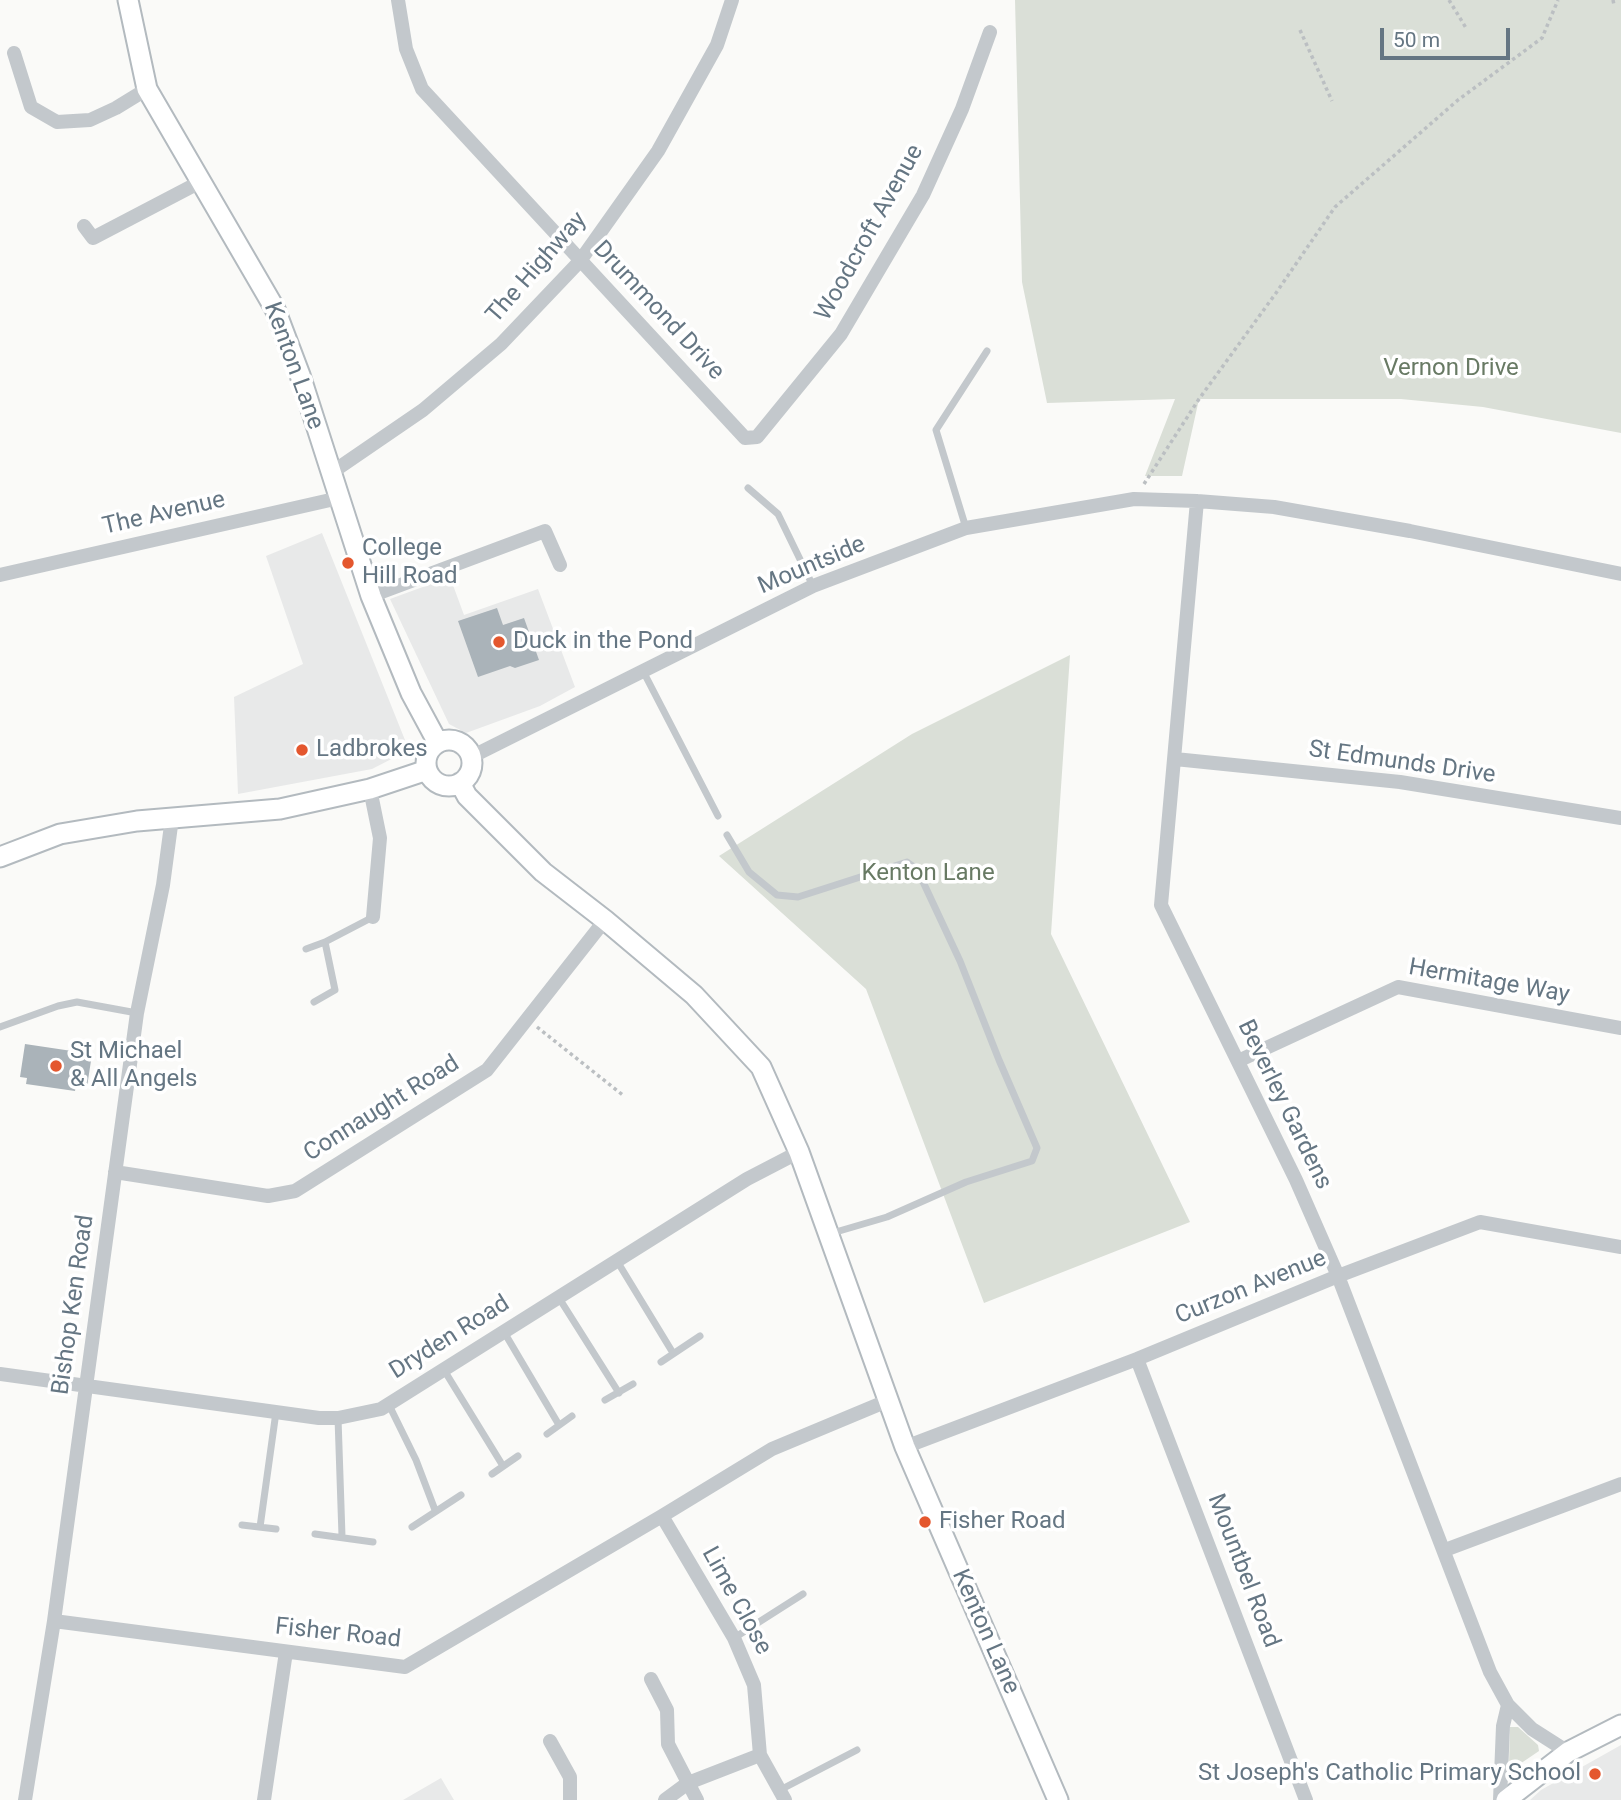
<!DOCTYPE html>
<style>
body{margin:0}
#map{position:relative;width:1621px;height:1800px;overflow:hidden;background:#fafaf8;font-family:Roboto,sans-serif}
canvas{display:block}
.scale{position:absolute;left:1380px;top:28px;width:130px;height:32px;box-sizing:border-box;border:4px solid #657683;border-top:0;padding-left:9px;font-size:21px;line-height:24px;white-space:nowrap;color:#657683;-webkit-text-stroke:5px #fff;paint-order:stroke}
</style>
<div id="map">
<canvas width="1621" height="1800"></canvas>
<div class="scale">50 m</div>
</div>
<script>
const ctx = document.querySelector('canvas').getContext('2d');
ctx.lineJoin = 'round';
function paint(path, color) { ctx.fillStyle = color; ctx.fill(path, 'evenodd'); }
const shape = rows => new Path2D(rows.map(r => 'M' + r).join(''));
function stroke(path, color, width, dash) { ctx.strokeStyle = color; ctx.lineWidth = width; ctx.lineCap = dash ? 'butt' : 'round'; ctx.setLineDash(dash || []); ctx.stroke(path); }
function label(font, color, halo, rows, align = 'center') {
  ctx.font = font + ' Roboto,sans-serif'; ctx.lineWidth = 7; ctx.setLineDash([]); ctx.textBaseline = 'middle'; ctx.strokeStyle = halo; ctx.fillStyle = color; for (const [text, x, y, turn = 0] of rows) {
    ctx.save(); ctx.translate(x, y); ctx.rotate((+turn || 0) * Math.PI / 180); ctx.textAlign = isNaN(turn) ? turn : align; if (halo) ctx.strokeText(text, 0, 0); ctx.fillText(text, 0, 0); ctx.restore();
  }
}
paint(shape([
 [322,533,409,750,372,769,238,794,234,697,303,664,266,556],
 [450,577,464,615,538,589,575,687,540,706,466,733,449,724,390,599],
 [1621,1745,1621,1800,1530,1800,1541,1790],
 [441,1778,454,1800,403,1800]
]), '#e8e9e9');
paint(shape([
 [1015,0,1621,0,1621,433,1483,407,1401,399,1199,399,1182,476,1145,476,1175,399,1047,403,1022,282],
 [1070,655,1051,934,1190,1222,984,1303,866,989,719,856,912,734],
 [1510,1727,1518,1727,1538,1745,1539,1751,1514,1768,1509,1767]
]), '#dadfd7');
paint(shape([
 [497,608,503,625,524,618,539,660,515,668,510,666,478,677,458,621],
 [25,1044,92,1054,87,1087,76,1085,75,1091,26,1084,27,1078,20,1077]
]), '#aab3b9');
const secondary = shape([
 [128,0,147,89,275,309,300,375,371,596,411,693,438,743],
 '426 763a23 23 0 1 1 46 0a23 23 0 1 1-46 0Z',
 [460,783,467,796,543,872,605,920,694,995,761,1067,799,1152,905,1447,1058,1800],
 [0,857,60,834,137,821,280,809,370,789,427,770],
 [1506,1800,1568,1752,1621,1725]
]);
stroke(secondary, '#b3babf', 23);
stroke(shape([
 [1449,0,1466,28],
 [1613,0,1614,5],
 [1300,30,1332,101],
 [1144,484,1199,399,1276,293,1335,207,1458,100,1542,38,1558,0],
 [537,1027,624,1096]
]), '#bbbfc2', 3.5, [3.5, 3.5]);
stroke(shape([
 [748,488,778,514,813,586],
 [966,528,936,430,987,351],
 [643,671,718,816],
 [727,835,749,872,777,895,798,897,907,862,917,869,960,961,999,1060,1037,1148,1032,1161,966,1182,887,1217,829,1234],
 [306,949,325,942],
 [314,1002,335,990,325,942,373,917],
 [0,1027,58,1006,77,1002,137,1013],
 [617,1261,673,1353],
 [559,1298,619,1393],
 [504,1332,559,1425],
 [661,1362,700,1336],
 [444,1370,503,1466],
 [605,1400,633,1384],
 [389,1405,416,1460,435,1510],
 [338,1418,342,1536],
 [547,1434,572,1416],
 [492,1474,518,1456],
 [242,1525,276,1529],
 [260,1527,276,1412],
 [412,1527,461,1495],
 [315,1534,373,1542],
 [734,1638,803,1594],
 [780,1790,857,1750]
]), '#c3c8cc', 7);
stroke(shape([
 [398,0,406,49,422,89,745,438,757,437,841,334,923,195,962,109,990,32],
 [14,53,31,107,57,122,90,120,116,108,147,89],
 [84,226,93,238,202,181],
 [331,473,423,410,501,344,580,261,658,151,717,45,732,0],
 [1197,501,1161,905,1296,1180,1338,1276,1490,1672,1508,1705,1532,1729,1568,1752],
 [0,575,339,498],
 [371,596,545,531,560,565],
 [471,757,813,586,966,528,1134,499,1197,501,1274,507,1410,531,1621,574],
 [1175,759,1400,782,1621,818],
 [370,789,380,838,373,917],
 [1238,1061,1398,987,1621,1028],
 [115,1172,268,1196,295,1191,487,1070,605,920],
 [1137,1359,1306,1800],
 [0,1374,319,1418,338,1418,381,1409,747,1179,799,1152],
 [905,1447,1137,1359,1338,1276,1480,1222,1621,1247],
 [662,1516,734,1638,754,1685,760,1755,785,1800],
 [1445,1550,1621,1484],
 [54,1621,405,1667,662,1516,772,1449,887,1401],
 [651,1679,667,1710,668,1744,697,1800],
 [550,1741,570,1777,570,1800],
 [25,1800,54,1621,137,1013,163,885,172,818],
 [264,1800,286,1652],
 [665,1800,688,1783,760,1755],
 [1500,1800,1503,1726,1508,1705]
]), '#c3c8cc', 14);
stroke(secondary, '#fff', 19);
for (const [x, y, r, color] of [
 [348,563,7,"#e4572e"],
 [499,642,7,"#e4572e"],
 [302,750,7,"#e4572e"],
 [56,1066,7,"#e4572e"],
 [925,1522,7,"#e4572e"],
 [1595,1774,7,"#e4572e"]
]) { const dot = new Path2D(); dot.arc(x, y, r, 0, 2 * Math.PI); ctx.fillStyle = color; ctx.fill(dot); stroke(dot, '#fff', 2.5); }
label('24px', '#657683', '#fff', [
 ["Woodcroft Avenue",870,233,-61],
 ["The Highway",537,268,-49],
 ["Drummond Drive",658,311,47],
 ["Kenton Lane",293,366,70],
 ["The Avenue",164,514,-13],
 ["Mountside",812,566,-23],
 ["St Edmunds Drive",1402,763,8],
 ["Hermitage Way",1489,982,10],
 ["Beverley Gardens",1284,1105,64],
 ["Connaught Road",382,1109,-32],
 ["Curzon Avenue",1251,1288,-22],
 ["Bishop Ken Road",74,1305,-82],
 ["Dryden Road",450,1338,-32],
 ["Mountbel Road",1243,1571,69],
 ["Lime Close",736,1601,61],
 ["Kenton Lane",985,1632,66],
 ["Fisher Road",338,1634,6]
]);
label('24px', '#687a64', '#fff', [
 ["Vernon Drive",1451,369],
 ["Kenton Lane",928,874]
]);
label('24px', '#657683', '#fff', [
 ["College",362,549],
 ["Hill Road",362,577],
 ["Duck in the Pond",513,642],
 ["Ladbrokes",316,750],
 ["St Michael",70,1052],
 ["& All Angels",70,1080],
 ["Fisher Road",939,1522],
 ["St Joseph's Catholic Primary School",1581,1774,"right"]
], 'left');
</script>
